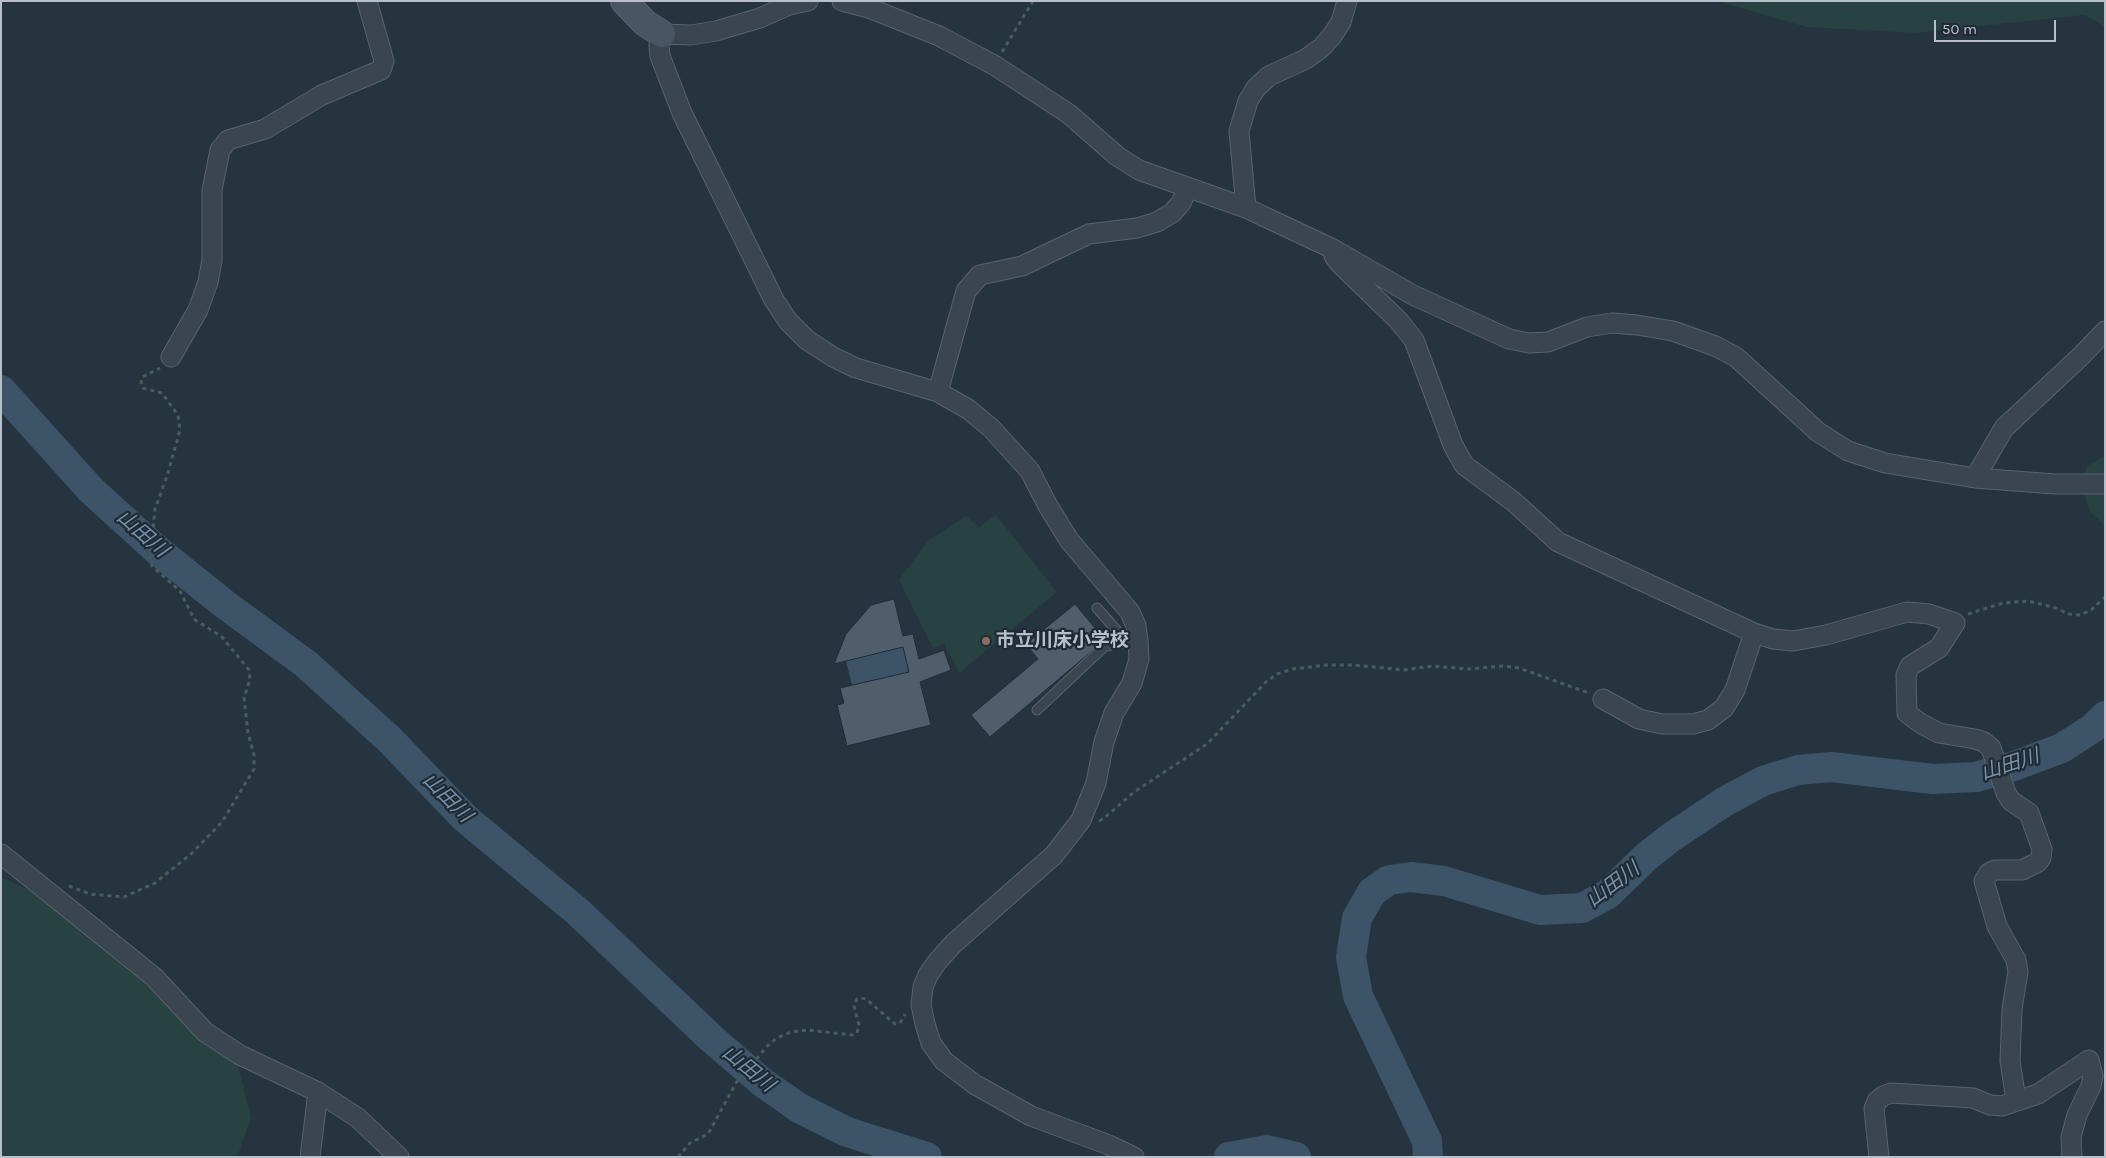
<!DOCTYPE html>
<meta charset="utf-8">
<style>
body{margin:0}
#map{position:relative;width:2106px;height:1158px;overflow:hidden;background:#263440;font-family:Karla,sans-serif}
canvas{display:block}
.frame{position:absolute;inset:0;border:2px solid #b7c0ca;pointer-events:none}
.scale{position:absolute;left:1934px;top:20px;width:122px;height:22px;box-sizing:border-box;border:2px solid #b7c0ca;border-top:0;padding-left:6px;font-size:15px;line-height:18px;white-space:nowrap;color:#b7c0ca;-webkit-text-stroke:4px #1f2a35;paint-order:stroke}
</style>
<div id="map">
<canvas width="2106" height="1158"></canvas>
<div class="frame"></div>
<div class="scale">50 m</div>
</div>
<script>
const ctx = document.querySelector('canvas').getContext('2d');
ctx.lineJoin = 'round';
function paint(path, color) { ctx.fillStyle = color; ctx.fill(path, 'evenodd'); }
const shape = rows => new Path2D(rows.map(r => 'M' + r).join(''));
function stroke(path, color, width, dash) { ctx.strokeStyle = color; ctx.lineWidth = width; ctx.lineCap = dash ? 'butt' : 'round'; ctx.setLineDash(dash || []); ctx.stroke(path); }
function label(font, color, halo, rows, align = 'center') {
  ctx.font = font + ' Karla,"Noto Sans JP",sans-serif'; ctx.lineWidth = 4.5; ctx.setLineDash([]); ctx.textBaseline = 'middle'; ctx.strokeStyle = halo; ctx.fillStyle = color; for (const [text, x, y, turn = 0] of rows) {
    ctx.save(); ctx.translate(x, y); ctx.rotate((+turn || 0) * Math.PI / 180); ctx.textAlign = isNaN(turn) ? turn : align; if (halo) ctx.strokeText(text, 0, 0); ctx.fillText(text, 0, 0); ctx.restore();
  }
}
paint(shape([
 [1717,1,2105,1,2105,27,2084,15,1916,33,1806,27],
 [2105,456,2105,526,2089,510,2081,482,2087,466],
 [996,515,1057,592,959,673,944,644,933,648,899,580,929,540,966,516,979,527],
 [1,877,45,898,144,969,238,1064,251,1118,239,1152,235,1157,1,1157]
]), '#284141');
paint(shape([
 [903,647,909,672,852,685,846,661]
]), '#3c5368');
stroke(shape([
 [1,390,91,490,157,550,223,603,306,664,389,739,466,819,578,912,712,1039,762,1082,799,1108,847,1132,927,1157],
 [1229,1157,1267,1150,1296,1157],
 [1428,1157,1427,1141,1358,996,1351,957,1357,918,1372,892,1389,880,1411,877,1444,881,1540,910,1582,908,1608,894,1646,857,1670,838,1724,802,1763,781,1798,770,1831,767,1933,779,1976,777,2014,766,2062,748,2093,728,2105,716]
]), '#3c5368', 30);
const building = shape([
 [894,599,903,636,913,634,919,659,944,650,951,670,920,682,931,725,847,746,837,705,844,703,840,688,909,672,903,647,834,664,846,634,871,605,894,599],
 [1075,604,1105,640,990,737,971,715,1038,659,1026,644,1075,604]
]);
paint(building, '#505d6b');
stroke(building, '#212c37', 1);
const lane = shape([
 [1097,608,1127,642,1131,642],
 [1037,710,1105,646,1127,642]
]);
const street = shape([
 [808,1,789,5,760,18,716,31,691,35,662,34,659,45,660,56,682,113,774,300,788,321,807,340,833,357,856,368,938,392,968,409,991,428,1030,471,1048,506,1069,540,1130,612,1136,626,1138,641,1139,659,1132,683,1114,713,1104,742,1096,783,1081,820,1054,855,953,944,937,962,928,975,923,987,921,1005,925,1024,931,1043,944,1061,974,1084,1031,1116,1109,1145,1134,1157],
 [842,1,869,8,939,36,994,65,1069,114,1117,156,1139,170,1246,208,1333,249,1413,295,1509,339,1529,343,1548,342,1587,327,1612,323,1637,325,1673,331,1715,346,1736,357,1818,432,1848,451,1885,463,1975,478,2055,484,2105,484],
 [1246,208,1239,131,1248,101,1256,88,1269,76,1306,59,1321,48,1332,36,1341,22,1347,1],
 [1333,249,1334,256,1341,265,1398,320,1414,340,1453,445,1464,465,1514,502,1558,542,1754,633,1773,639,1793,641,1826,635,1907,612,1929,614,1955,623,1939,648,1910,666,1906,675,1907,713,1920,723,1939,733,1975,739,1984,742,1991,748,2006,793,2011,801,2029,813,2042,849,2041,858,2038,862,2022,870,1995,870,1989,873,1984,881,1997,926,2016,960,2018,972,2012,1009,2010,1061,2016,1100],
 [171,357,198,310,208,282,212,260,212,190,220,150,228,140,265,129,322,95,381,70,384,61,367,1],
 [938,392,966,291,980,275,1022,266,1089,234,1137,228,1157,222,1172,213,1181,203,1188,188],
 [1975,478,2004,428,2080,357,2105,331],
 [1603,699,1639,719,1662,724,1693,724,1708,720,1724,708,1735,690,1754,633],
 [1,854,154,977,205,1032,240,1055,318,1092,358,1118,399,1157],
 [310,1157,318,1092],
 [1879,1157,1874,1109,1877,1101,1883,1096,1891,1093,1973,1098,1990,1105,2002,1106,2038,1094,2089,1060,2093,1076,2091,1086,2077,1115,2071,1137,2072,1157]
]);
const secondary = shape([
 [624,1,645,23,662,34]
]);
stroke(lane, '#58636d', 11);
stroke(street, '#58636d', 21);
stroke(secondary, '#58636d', 28);
stroke(shape([
 [1002,52,1033,1],
 [1968,614,2003,603,2028,601,2053,607,2069,614,2080,615,2091,610,2105,597],
 [1099,821,1103,819,1134,792,1207,744,1266,682,1277,674,1293,669,1327,665,1353,665,1404,670,1432,666,1468,669,1503,666,1519,668,1589,693],
 [69,886,90,894,124,897,155,883,191,854,222,822,254,769,254,755,248,733,244,698,250,679,249,670,222,637,194,619,180,591,152,566,150,558,155,509,168,473,180,430,178,415,162,393,143,388,141,385,142,377,160,368],
 [678,1157,690,1143,708,1134,736,1083,770,1043,779,1037,791,1032,807,1030,852,1035,857,1033,859,1025,854,1006,857,999,861,998,866,999,895,1024,900,1023,905,1014]
]), '#475d5e', 3, [4, 4]);
stroke(lane, '#3a4550', 9);
stroke(street, '#3a4550', 19);
stroke(secondary, '#495563', 26);
for (const [x, y, r, color] of [
 [986,641,5,"#8d6e63"]
]) { const dot = new Path2D(); dot.arc(x, y, r, 0, 2 * Math.PI); ctx.fillStyle = color; ctx.fill(dot); stroke(dot, '#1f2a35', 2); }
label('bold 19px', '#b7c0ca', '#1f2a35', [
 ["市立川床小学校",996,641]
], 'left');
label('italic 20px', '#7894ac', '#1f2a35', [
 ["山田川",142,534,41],
 ["山田川",2010,765,-18],
 ["山田川",447,798,45],
 ["山田川",1613,885,-37],
 ["山田川",748,1069,39]
]);
</script>
